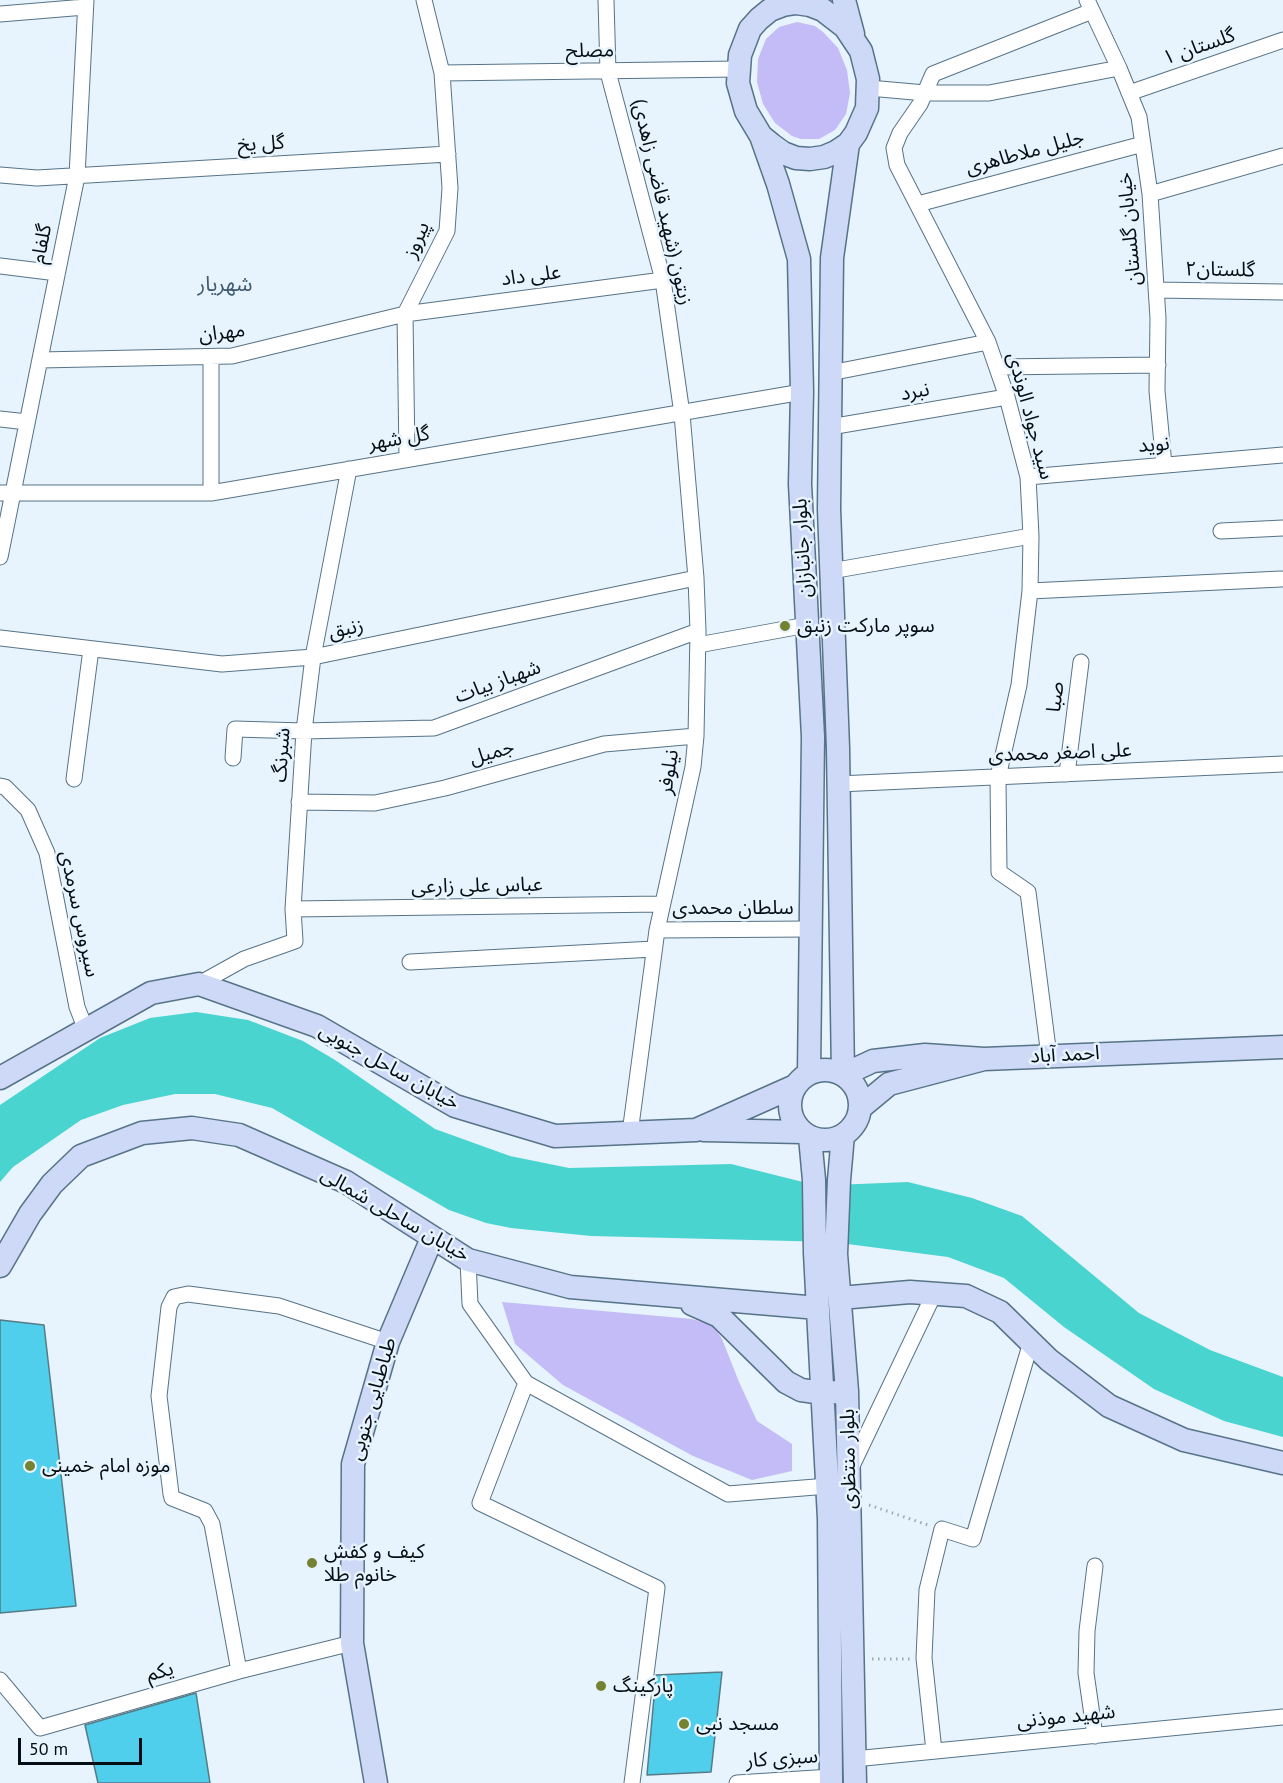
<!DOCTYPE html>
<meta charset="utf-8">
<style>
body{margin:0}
#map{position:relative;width:1283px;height:1783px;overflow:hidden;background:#e7f3fd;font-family:"PT Sans",sans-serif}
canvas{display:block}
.scale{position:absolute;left:18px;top:1738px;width:124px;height:27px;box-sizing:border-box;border:3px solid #040d14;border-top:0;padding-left:8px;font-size:18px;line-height:21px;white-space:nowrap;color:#040d14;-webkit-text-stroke:4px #e7f3fd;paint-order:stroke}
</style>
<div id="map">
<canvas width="1283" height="1783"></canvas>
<div class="scale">50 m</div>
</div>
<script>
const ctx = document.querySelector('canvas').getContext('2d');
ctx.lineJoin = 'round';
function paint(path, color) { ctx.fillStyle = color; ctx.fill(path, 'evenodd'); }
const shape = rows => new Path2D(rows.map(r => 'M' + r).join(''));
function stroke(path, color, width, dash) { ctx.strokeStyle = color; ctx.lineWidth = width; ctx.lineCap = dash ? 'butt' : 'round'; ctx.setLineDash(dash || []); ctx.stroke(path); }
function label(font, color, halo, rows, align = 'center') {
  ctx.font = font + ' "PT Sans","Noto Sans Arabic",sans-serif'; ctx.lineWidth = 5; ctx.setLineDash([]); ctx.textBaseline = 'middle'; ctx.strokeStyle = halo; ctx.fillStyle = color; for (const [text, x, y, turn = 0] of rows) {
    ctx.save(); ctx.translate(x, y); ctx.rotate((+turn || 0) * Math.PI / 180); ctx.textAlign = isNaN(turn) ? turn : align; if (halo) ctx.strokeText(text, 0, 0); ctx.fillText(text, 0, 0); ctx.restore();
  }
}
paint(shape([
 [797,22,815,26,823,32,838,48,847,70,850,93,846,114,835,130,819,139,801,139,792,136,775,123,763,104,757,82,758,59,766,39,779,27],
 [502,1302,692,1319,713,1325,722,1339,739,1382,757,1421,792,1444,792,1471,752,1480,693,1456,563,1385,515,1344]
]), '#c3bcf7');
paint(shape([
 [196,1012,248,1020,303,1041,335,1060,435,1129,510,1156,569,1168,731,1164,811,1184,834,1185,908,1182,972,1198,1022,1216,1139,1313,1210,1350,1283,1377,1283,1437,1224,1421,1154,1389,1064,1327,1004,1278,948,1257,832,1242,591,1236,511,1228,486,1223,449,1210,272,1108,215,1094,175,1094,123,1105,81,1120,13,1167,0,1182,0,1105,100,1038,150,1018]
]), '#4ad4d0');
const building = shape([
 [0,1320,44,1325,76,1606,0,1613,0,1320],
 [722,1672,711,1772,647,1775,656,1675,722,1672],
 [196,1693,210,1783,98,1783,85,1725,196,1693]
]);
paint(building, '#50cfed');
stroke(building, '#557b85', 1.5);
const street = shape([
 [606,0,608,72,663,280,682,414,696,578,698,631,696,736,693,767,657,930,630,1133],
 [1087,0,1119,68,1139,117,1150,194,1158,318,1157,391,1164,465],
 [0,14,85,7],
 [442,73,738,69],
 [869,88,925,93,989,93,1119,68],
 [1129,93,1283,40],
 [0,175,37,178,448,154],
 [1150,194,1283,156],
 [918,204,1143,144],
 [0,266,57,273],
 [1156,290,1283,292],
 [40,360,232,356,405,314,663,280],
 [997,367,1158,365],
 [830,373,988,342],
 [0,419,27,422],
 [830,427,1007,397],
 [407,459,405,314,447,231,450,188,442,73,424,0],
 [1028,477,1283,455],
 [0,493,211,493,802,392],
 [211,493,211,357],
 [1221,531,1283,528],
 [0,557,77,176,86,0],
 [831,571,1031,536],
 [1030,591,1281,579],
 [0,638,222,664,313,657,696,578],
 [698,645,807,625],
 [233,758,235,729,304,731,434,728,698,631],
 [1067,774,1081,662],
 [74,779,91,649],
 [838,784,1283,764],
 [0,786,5,787,28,810,47,853,77,1007,86,1030],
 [299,802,375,803,445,788,604,744,696,736],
 [293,909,661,904],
 [657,930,810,929],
 [410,962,654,949],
 [199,984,244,959,295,941,293,909,304,731,313,657,349,469],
 [1049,1056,1028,892,999,872,998,777,1019,685,1030,591,1031,536,1028,477,1007,397,988,342,897,165,894,148,900,133,920,104,933,74,1092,11],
 [468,1260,470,1304,526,1383,728,1494,828,1486],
 [526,1383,480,1503,657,1588,632,1783],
 [850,1470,934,1294],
 [239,1671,212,1524,205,1511,172,1498,171,1494,159,1396,169,1307,174,1297,188,1294,279,1306,388,1342],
 [0,1680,40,1728,239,1671,352,1643],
 [1095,1736,1086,1673,1087,1631,1095,1566],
 [934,1751,924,1658,927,1590,942,1529,973,1539,1031,1342],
 [854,1759,1283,1717],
 [737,1783,831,1777]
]);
const secondary = shape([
 [844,0,853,34],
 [796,3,810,5,823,10,845,27,861,51,868,79,867,108,856,133,848,144,836,152,824,157,810,159,796,158,783,153,772,145,761,136,746,111,738,83,740,55,750,29,759,19,770,10,783,5,796,3],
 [761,136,778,184,799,259,802,392,800,484,813,737,809,1073],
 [848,144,832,258,829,509,838,748,843,1075,873,1061,925,1055,984,1059],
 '790 1105a35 35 0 1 1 70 0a35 35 0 1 1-70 0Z',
 [0,1078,151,993,199,984,317,1026,455,1106,555,1136,696,1130,795,1086],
 [860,1108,889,1084,984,1059,1283,1047],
 [704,1130,802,1132],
 [843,1135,839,1180,836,1254,847,1391,855,1783],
 [810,1137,814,1180,815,1253,829,1519,831,1783],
 [0,1266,30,1214,52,1184,81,1156,142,1133,192,1128,239,1135,346,1182,468,1260,570,1287,818,1308],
 [840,1298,910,1292,966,1296,1000,1312,1049,1360,1109,1406,1184,1440,1283,1463],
 [692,1304,719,1316,786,1382,801,1390,823,1393,837,1392],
 [376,1783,352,1643,353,1464,388,1342,432,1238]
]);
stroke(street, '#577387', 17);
stroke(secondary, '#577387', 25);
stroke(shape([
 [869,1505,928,1525],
 [872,1659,910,1659]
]), '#9ea9b2', 3, [1.5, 4.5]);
stroke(street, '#fff', 15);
stroke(secondary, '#cdd9f7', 22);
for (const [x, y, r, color] of [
 [785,626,6,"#748331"],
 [30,1466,6,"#748331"],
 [312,1563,6,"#748331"],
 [601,1686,6,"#748331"],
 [684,1724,6,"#748331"]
]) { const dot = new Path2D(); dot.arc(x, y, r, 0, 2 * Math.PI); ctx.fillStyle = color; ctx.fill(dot); stroke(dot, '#e7f3fd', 2); }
label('20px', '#040d14', '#e7f3fd', [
 ["گلستان ۱",1199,47,-19],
 ["مصلح",590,51,-1],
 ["گل یخ",261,144,-3],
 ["جلیل ملاطاهری",1025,153,-15],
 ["زیتون (شهید قاضی زاهدی)",662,202,77],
 ["خیابان گلستان",1130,229,-95],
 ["پیروز",417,240,-67],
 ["گلفام",42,244,-79],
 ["گلستان۲",1220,270,1],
 ["علی داد",531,276,-7],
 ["مهران",222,333,-6],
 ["نبرد",915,392,-10],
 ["سید جواد الوندی",1030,416,75],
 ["گل شهر",399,439,-10],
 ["نوید",1154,445,-5],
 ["بلوار جانبازان",803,548,-93],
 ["زنبق",346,629,-12],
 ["شهباز بیات",498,682,-20],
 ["صبا",1056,697,-83],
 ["جمیل",492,753,-16],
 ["علی اصغر محمدی",1060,753,-2],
 ["شبرنگ",282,755,-86],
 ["نیلوفر",669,772,-81],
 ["عباس علی زارعی",477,886,-1],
 ["سلطان محمدی",733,908],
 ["سیروس سرمدی",79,914,78],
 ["احمد آباد",1065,1055,-3],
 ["خیابان ساحل جنوبی",389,1067,29],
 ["خیابان ساحلی شمالی",395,1215,30],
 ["طباطبایی جنوبی",373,1399,-74],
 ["بلوار منتظری",849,1459,-91],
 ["یکم",160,1672,-16],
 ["شهید موذنی",1066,1717,-6],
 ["سبزی کار",782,1759,-4]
]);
label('20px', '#040d14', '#e7f3fd', [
 ["سوپر مارکت زنبق",797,626],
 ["موزه امام خمینی",42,1466],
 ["کیف و کفش",324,1552],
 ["خانوم طلا",324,1575],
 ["پارکینگ",613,1686],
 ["مسجد نبی",696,1724]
], 'left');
label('21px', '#405a6e', '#e7f3fd', [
 ["شهریار",225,285]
]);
</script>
